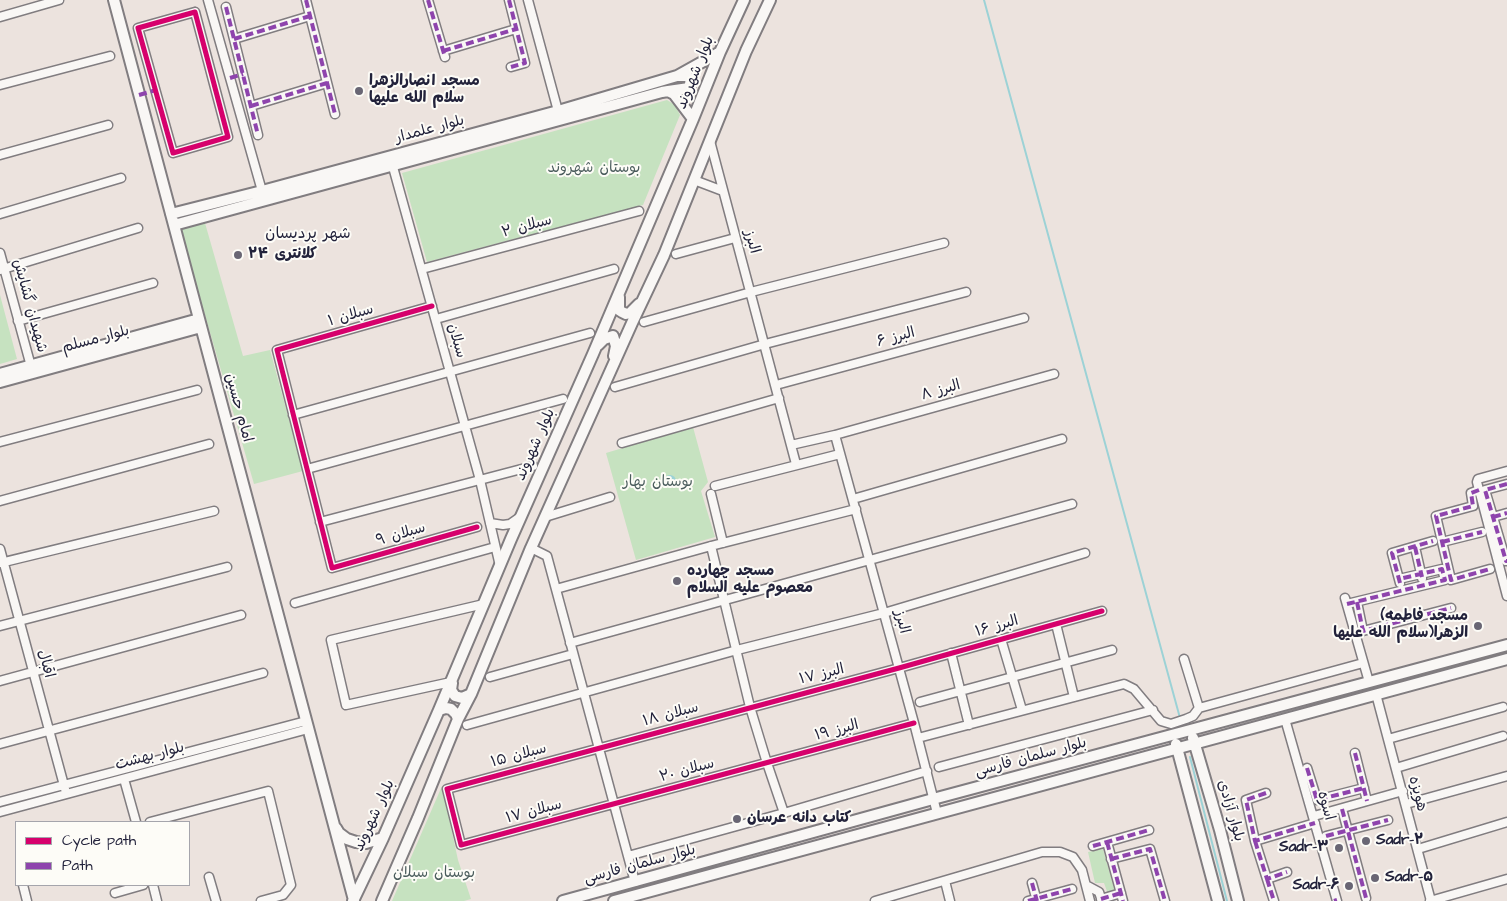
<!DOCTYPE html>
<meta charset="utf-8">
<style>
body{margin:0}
#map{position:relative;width:1507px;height:901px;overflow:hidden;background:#ece3de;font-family:"Architects Daughter",sans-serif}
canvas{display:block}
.legend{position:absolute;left:15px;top:821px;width:175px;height:65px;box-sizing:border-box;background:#fdfcf7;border:1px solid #a5a5ac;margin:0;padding:6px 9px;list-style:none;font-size:15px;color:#22223b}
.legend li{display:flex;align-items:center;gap:10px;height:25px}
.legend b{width:25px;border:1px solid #a5a5ac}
</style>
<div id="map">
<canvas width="1507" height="901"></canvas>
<ul class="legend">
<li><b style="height:6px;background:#d6006c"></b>Cycle path</li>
<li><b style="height:6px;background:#8e44ad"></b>Path</li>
</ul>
</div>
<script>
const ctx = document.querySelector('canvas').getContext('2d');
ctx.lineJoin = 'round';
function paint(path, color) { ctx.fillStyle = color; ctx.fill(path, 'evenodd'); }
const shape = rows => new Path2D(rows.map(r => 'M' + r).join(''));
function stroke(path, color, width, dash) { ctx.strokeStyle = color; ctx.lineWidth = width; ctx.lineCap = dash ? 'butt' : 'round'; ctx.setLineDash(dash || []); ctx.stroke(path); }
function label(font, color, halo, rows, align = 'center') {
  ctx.font = font + ' "Architects Daughter","Playpen Sans Arabic",sans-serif'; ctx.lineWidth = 4; ctx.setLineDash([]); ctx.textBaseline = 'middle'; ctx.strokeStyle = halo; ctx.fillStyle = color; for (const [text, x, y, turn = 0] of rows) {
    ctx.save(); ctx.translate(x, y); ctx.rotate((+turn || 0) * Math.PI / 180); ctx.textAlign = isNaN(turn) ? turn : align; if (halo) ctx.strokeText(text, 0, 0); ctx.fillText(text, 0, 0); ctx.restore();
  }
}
paint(shape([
 [667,100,675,105,680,115,643,205,427,262,402,173],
 [205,223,243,356,270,350,303,471,254,484,180,229],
 [0,295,17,359,0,364],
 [693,427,708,482,701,491,715,537,636,560,606,453],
 [442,786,458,860,471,899,464,901,392,901],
 [1103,849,1115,892,1108,894,1104,883,1095,883,1088,852]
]), '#c6e2c0');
paint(shape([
 '664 481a6 6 0 1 1 12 0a6 6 0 1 1-12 0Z'
]), '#9cd2d6');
stroke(shape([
 [984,0,1180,718],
 [1190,757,1227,901]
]), '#9cd2d6', 2);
const minor = shape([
 [208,0,262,191],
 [306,0,335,114],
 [428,0,445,57],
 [509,0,525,63,511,67],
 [528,0,558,111],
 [226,7,258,135],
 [195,12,228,137,173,153,138,28,195,12],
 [0,17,59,0],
 [234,39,310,16],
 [443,51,516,29],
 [0,85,110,56],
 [251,106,327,83],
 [710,141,796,464],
 [0,155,108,125],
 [393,167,480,480,500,566],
 [694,180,723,191],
 [0,214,121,178],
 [0,253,32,370],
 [676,254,735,238],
 [422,269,639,211],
 [0,270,138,228],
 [432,306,277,350,332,568,477,527],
 [436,319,614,269],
 [18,321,153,283],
 [644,322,751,292,944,243],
 [776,385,1024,318],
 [615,387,765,344,966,292],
 [293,415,590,333],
 [835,435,1054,374],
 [0,442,197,390],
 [622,443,779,398],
 [791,445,835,435,914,723,937,813],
 [307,469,563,399],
 [1507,471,1478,479,1477,482,1507,596],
 [1507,484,1485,490,1506,561,1507,561],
 [715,486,840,454],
 [1479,490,1471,493,1473,506,1436,516,1451,580,1490,569],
 [711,494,723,543],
 [853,499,1062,439],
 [0,501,209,444],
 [545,517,610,497],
 [1493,517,1507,513],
 [320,522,533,466],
 [490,523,503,525,510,524,520,517],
 [1442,542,1482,532],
 [711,546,750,707,767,763,784,813],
 [1415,547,1422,578],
 [531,548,547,556,635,882],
 [0,549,65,789],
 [0,563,214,511],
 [1400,583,1392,553,1433,541],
 [556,589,711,546,856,509],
 [1345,598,1369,682],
 [1357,602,1363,631,1451,608],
 [295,603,495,547],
 [1347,604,1445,580,1442,569,1399,579],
 [1056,624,1074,697],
 [0,626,227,567],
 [1001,639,1022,710],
 [570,643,1072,504],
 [951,653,969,725],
 [1184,659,1199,708,1363,663],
 [490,677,573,654],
 [0,681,241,615],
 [451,682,346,705,331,640,484,604],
 [1376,694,1431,901],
 [920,702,1112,650],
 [1285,719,1337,901],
 [914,723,461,845,447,789,899,668,1102,611],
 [467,725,737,650,884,613,1085,553],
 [918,738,1124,684,1134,689,1161,721,1171,724,1186,719,1193,716,1199,708],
 [1388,739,1503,707],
 [0,744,263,673],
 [1355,753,1367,801],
 [939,767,1153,710],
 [1307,768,1317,800,1364,788],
 [1396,768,1503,736],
 [124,779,136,822],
 [1266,793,1246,800,1255,841,1315,823],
 [0,802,306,721],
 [1406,804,1507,776],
 [1342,809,1366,898],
 [0,812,308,729],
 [1314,816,1403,791],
 [150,822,268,791,291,885,283,895,261,901],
 [1326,836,1388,820],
 [1255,841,1267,879,1287,872],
 [1107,842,1123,901],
 [1093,846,1149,830],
 [1418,849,1507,822],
 [628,856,784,813,927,771],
 [1111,859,1150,849,1165,901],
 [209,877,216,901],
 [1267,879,1274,901],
 [945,881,950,901],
 [1032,883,1037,901],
 [23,885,27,901],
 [153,885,157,901],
 [1086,885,1099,892,1102,901],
 [115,893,143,885],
 [1101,899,1121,893],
 [875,901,1042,852,1060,852,1073,857,1082,870,1090,901],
 [1028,901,1072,889],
 [1430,901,1507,879]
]);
const major = shape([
 [114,0,354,900],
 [668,91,689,88,691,80,687,76,677,76],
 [171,214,262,191,558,111,677,76,720,52],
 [174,225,662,92,668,91,674,94,693,119],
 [619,297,619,310,622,312,626,314,630,313,639,304],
 [598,345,604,339,613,336,616,346,614,356],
 [0,374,199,319],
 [0,382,201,327],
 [452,683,451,690,455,696,462,698,471,694],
 [439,710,446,708,451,709,456,714,458,719],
 [1193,738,1220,830,1238,901],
 [1176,744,1218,901],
 [336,828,339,833,347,839,356,842,366,843,383,838],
 [353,901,383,838,439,710,511,539,593,354,693,119,720,52,744,0],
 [382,901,418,818,458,719,471,694,531,548,632,323,664,255,746,51,770,0],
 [563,901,933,799,1507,645],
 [614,901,1507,659]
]);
stroke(minor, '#817d80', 11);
stroke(major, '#817d80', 14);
stroke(minor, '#f9f7f5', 8);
stroke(major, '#f9f7f5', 10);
stroke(shape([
 [306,0,335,114],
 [428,0,445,57],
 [509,0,525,63,511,67],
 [226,7,258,135],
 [234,39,310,16],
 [443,51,516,29],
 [230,78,243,74],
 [139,95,156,90],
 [251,106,327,83],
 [1507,484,1485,490,1506,561,1507,561],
 [1479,490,1471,493,1473,506,1436,516,1451,580,1490,569],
 [1493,517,1507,513],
 [1442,542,1482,532],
 [1415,547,1422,577],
 [1400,583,1392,553,1433,541],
 [1357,602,1363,631,1451,608],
 [1347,604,1445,580,1442,569,1399,579],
 [1355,753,1367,801],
 [1307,768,1317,800,1364,788],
 [1266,793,1246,800,1255,841,1315,823],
 [1342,809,1366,898],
 [1326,836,1388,820],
 [1255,841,1267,879,1287,872],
 [1107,842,1123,901],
 [1093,846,1149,830],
 [1111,859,1150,849,1165,901],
 [1267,879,1274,901],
 [1032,883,1037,901],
 [1101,899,1121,893],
 [1028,901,1072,889],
 [1334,901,1337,900]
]), '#8e44ad', 4, [8, 4]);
stroke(shape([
 [195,12,228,137,173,153,138,28,195,12],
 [432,306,277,350,332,568,477,527],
 [914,723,461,845,447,789,899,668,1102,611]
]), '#d6006c', 5);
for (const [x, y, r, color] of [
 [359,91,5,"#696674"],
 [238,255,5,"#696674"],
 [677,581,5,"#696674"],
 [1478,626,5,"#696674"],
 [737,819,5,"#696674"],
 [1366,841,5,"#696674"],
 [1339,848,5,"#696674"],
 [1375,878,5,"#696674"],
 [1349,886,5,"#696674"]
]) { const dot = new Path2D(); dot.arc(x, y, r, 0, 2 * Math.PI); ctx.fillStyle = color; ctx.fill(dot); stroke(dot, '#fdfcf7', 2); }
label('15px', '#22223b', '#fdfcf7', [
 ["بلوار شهروند",696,73,-68],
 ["بلوار علمدار",430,130,-15],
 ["سبلان ۲",527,227,-15],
 ["البرز",751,242,74],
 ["شهیدان گشایش",29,306,75],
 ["سبلان ۱",351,316,-16],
 ["البرز ۶",896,338,-15],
 ["بلوار مسلم",96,340,-15],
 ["سبلان",456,341,74],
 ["البرز ۸",941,391,-16],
 ["امام حسین",238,408,75],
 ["بلوار شهروند",536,445,-66],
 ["سبلان ۹",401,535,-16],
 ["البرز",901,622,75],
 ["البرز ۱۶",997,627,-16],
 ["اقبال",45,664,75],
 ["البرز ۱۷",822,675,-14],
 ["سبلان ۱۸",671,715,-15],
 ["البرز ۱۹",837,731,-15],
 ["سبلان ۱۵",519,756,-15],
 ["بلوار بهشت",150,757,-15],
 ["بلوار سلمان فارسی",1031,758,-15],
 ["سبلان ۲۰",687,771,-15],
 ["هویزه",1417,794,75],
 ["اسوه",1325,806,74],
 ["بلوار آزادی",1230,811,74],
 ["سبلان ۱۷",534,812,-15],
 ["بلوار شهروند",375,816,-65],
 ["بلوار سلمان فارسی",640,865,-15]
]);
label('bold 15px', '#22223b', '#fdfcf7', [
 ["مسجد انصارالزهرا",369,82],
 ["سلام الله علیها",369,99],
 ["کلانتری ۲۴",248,255],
 ["مسجد چهارده",687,572],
 ["معصوم علیه السلام",687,589],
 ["(مسجد فاطمه",1468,617,"right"],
 ["الزهرا(سلام الله علیها",1468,634,"right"],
 ["کتاب دانه عرسان",747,819],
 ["Sadr-۲",1376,841],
 ["Sadr-۳",1329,848,"right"],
 ["Sadr-۵",1385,878],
 ["Sadr-۶",1339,886,"right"]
], 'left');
label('15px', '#4a5c5c', '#fdfcf7', [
 ["بوستان شهروند",594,169],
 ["بوستان بهار",658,483],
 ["بوستان سبلان",434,874]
]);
label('16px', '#22223b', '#fdfcf7', [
 ["شهر پردیسان",308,235]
]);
</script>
